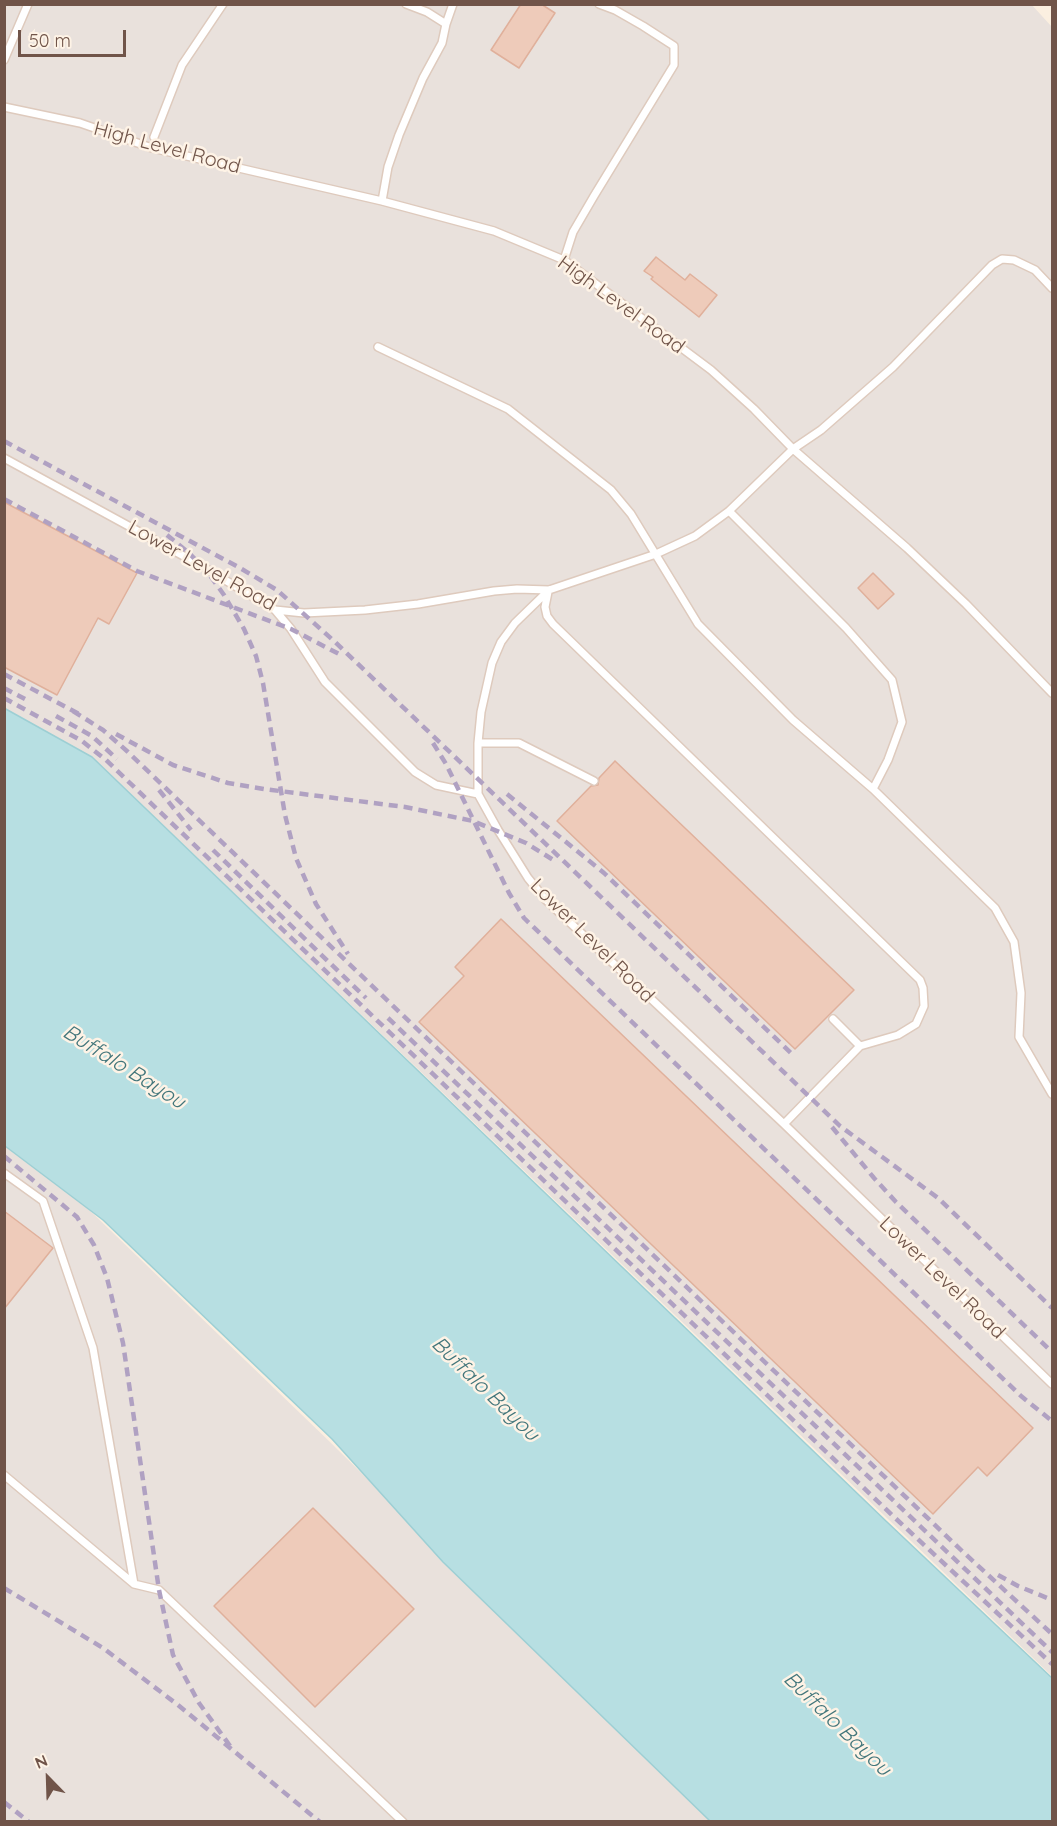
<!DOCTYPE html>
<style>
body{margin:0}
#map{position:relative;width:1057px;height:1826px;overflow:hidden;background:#fbefe0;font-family:Quicksand,sans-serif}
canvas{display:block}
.frame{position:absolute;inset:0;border:6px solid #705449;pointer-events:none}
.north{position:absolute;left:18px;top:1748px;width:60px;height:60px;-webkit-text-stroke:4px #fef3e6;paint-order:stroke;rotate:337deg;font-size:16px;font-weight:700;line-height:24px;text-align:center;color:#705449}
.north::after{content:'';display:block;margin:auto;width:21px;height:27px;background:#705449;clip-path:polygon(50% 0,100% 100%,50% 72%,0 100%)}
.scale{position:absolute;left:18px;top:30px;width:108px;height:27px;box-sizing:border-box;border:3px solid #705449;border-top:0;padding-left:8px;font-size:18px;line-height:21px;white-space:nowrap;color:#705449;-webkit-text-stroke:4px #fef3e6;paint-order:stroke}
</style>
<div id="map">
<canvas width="1057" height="1826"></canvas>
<div class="frame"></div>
<div class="north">N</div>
<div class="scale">50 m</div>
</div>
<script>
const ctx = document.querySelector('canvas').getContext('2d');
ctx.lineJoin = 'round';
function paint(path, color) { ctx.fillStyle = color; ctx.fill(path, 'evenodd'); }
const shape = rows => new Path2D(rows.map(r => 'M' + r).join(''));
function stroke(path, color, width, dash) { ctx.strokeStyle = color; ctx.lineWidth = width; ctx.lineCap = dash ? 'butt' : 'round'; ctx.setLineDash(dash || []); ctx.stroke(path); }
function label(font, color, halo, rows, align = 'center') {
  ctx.font = font + ' Quicksand,sans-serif'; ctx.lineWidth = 5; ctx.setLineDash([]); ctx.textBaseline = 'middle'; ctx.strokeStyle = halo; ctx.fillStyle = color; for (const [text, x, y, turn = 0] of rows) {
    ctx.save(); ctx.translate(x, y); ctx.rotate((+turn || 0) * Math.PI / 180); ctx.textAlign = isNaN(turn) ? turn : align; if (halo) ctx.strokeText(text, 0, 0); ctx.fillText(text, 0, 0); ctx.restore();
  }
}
paint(shape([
 [1031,4,1052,27,1052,1676,92,757,5,710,4,5],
 [4,1145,82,1203,329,1441,713,1821,5,1821]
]), '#e9e1dc');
const water = shape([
 [4,708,92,757,887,1522,1052,1678,1052,1821,710,1821,443,1562,332,1439,103,1220,5,1146,4,708]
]);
paint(water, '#b7dfe2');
stroke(water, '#9dcfd4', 1.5);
const building = shape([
 [521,4,541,4,555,13,519,68,491,50,521,4],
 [656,257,685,280,690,274,717,295,699,317,651,279,653,277,644,271,656,257],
 [4,502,137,573,109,624,98,618,57,695,4,667,4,502],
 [873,573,894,594,878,609,858,588,873,573],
 [615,761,854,990,795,1049,557,821,591,786,598,785,599,778,615,761],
 [501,919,1033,1428,987,1476,978,1467,933,1514,419,1022,464,976,455,967,501,919],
 [4,1211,53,1248,4,1309,4,1211],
 [313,1508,414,1609,315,1707,214,1606,313,1508]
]);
paint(building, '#eecbba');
stroke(building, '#e0b09b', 1.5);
const service = shape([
 [446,24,453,4],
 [4,60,28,4],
 [4,107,80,123,152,148,382,201,494,231,564,260,711,370,754,409,793,449,907,548,966,604,1052,693],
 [154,137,182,65,223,4],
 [382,201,388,167,399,135,423,78,442,43,446,24,427,12,406,4],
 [564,260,573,232,594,196,674,65,674,46,643,26,615,10,599,4],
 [378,347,508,409,611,490,631,514,698,624,793,720,873,789,995,908,1014,942,1021,993,1019,1037,1052,1094],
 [4,458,200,565,275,610,304,613,365,610,418,604,494,591,517,589,549,590,656,554,695,536,729,511,793,449,821,430,893,367,992,265,1002,259,1014,260,1035,270,1052,288],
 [729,511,846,628,892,680,902,722,888,760,873,789],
 [549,590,515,623,501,642,492,663,481,712,478,743,478,794,498,830,528,878,545,899,784,1124,1052,1384],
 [548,592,545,607,547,616,553,624,920,980,923,988,924,1006,916,1024,898,1035,860,1046,784,1124],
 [275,610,291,629,325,682,415,772,436,785,478,794],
 [478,743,519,743,594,781],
 [833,1019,860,1046],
 [4,1173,43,1201,93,1348,134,1584],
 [4,1475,134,1584,159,1590,403,1822]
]);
stroke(service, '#decabd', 10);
stroke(service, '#fff', 7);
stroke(shape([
 [4,441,240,568,277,590,335,642,840,1126,938,1198,1052,1308],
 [4,499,137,571,291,629,339,654],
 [167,535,189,553,209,574,224,595,244,629,256,656,263,683,285,815,296,858,316,904,348,954],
 [4,674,79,714],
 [4,688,25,699],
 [4,698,82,741,106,760,893,1516,1052,1664],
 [73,711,103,730,128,752,961,1550,1052,1634],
 [56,716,92,736,117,759],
 [116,734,173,765,228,783,264,789,405,807,473,821,526,843,555,861],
 [433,743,446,764,509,893,524,918,1021,1396,1052,1421],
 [159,790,191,830],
 [507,794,604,873,792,1054],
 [213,850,366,998],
 [388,1018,1052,1652],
 [832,1127,874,1178,896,1202,1052,1352],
 [4,1156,77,1217,94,1245,107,1278,123,1343,159,1590,173,1655,199,1703,233,1750],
 [998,1575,1018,1586,1052,1600],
 [4,1588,103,1648,178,1705,320,1822],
 [4,1802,29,1822]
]), '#b0a1c2', 4.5, [9, 6]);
label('20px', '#705449', '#fef3e6', [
 ["High Level Road",167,148,15],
 ["High Level Road",621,305,36],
 ["Lower Level Road",202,566,29],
 ["Lower Level Road",592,941,45],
 ["Lower Level Road",942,1278,44]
]);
label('italic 21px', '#42767b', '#fef3e6', [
 ["Buffalo Bayou",124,1067,32],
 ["Buffalo Bayou",485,1389,44],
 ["Buffalo Bayou",837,1724,44]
]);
</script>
